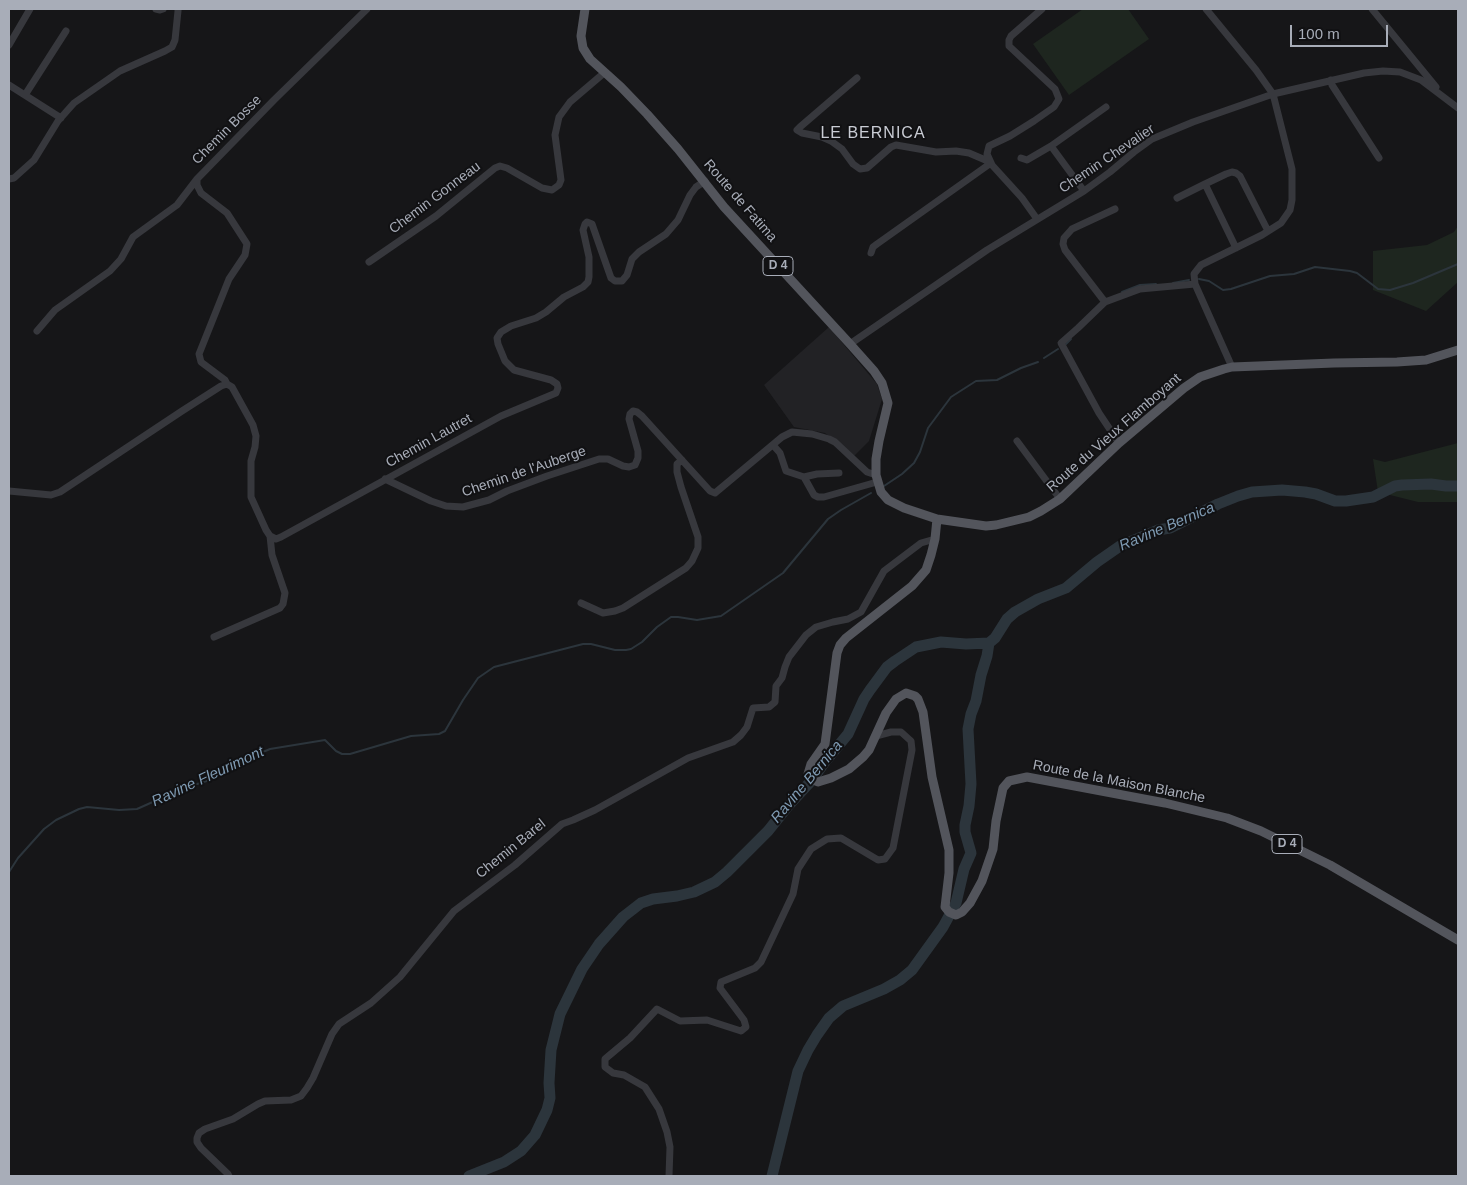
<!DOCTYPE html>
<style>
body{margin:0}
#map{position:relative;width:1467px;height:1185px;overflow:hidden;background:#161618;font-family:Arial,sans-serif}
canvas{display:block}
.frame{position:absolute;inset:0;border:10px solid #a8adb8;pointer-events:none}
.scale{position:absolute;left:1290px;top:25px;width:98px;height:22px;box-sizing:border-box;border:2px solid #a8adb8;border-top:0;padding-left:6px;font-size:15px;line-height:18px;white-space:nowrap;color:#a8adb8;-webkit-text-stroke:4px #111113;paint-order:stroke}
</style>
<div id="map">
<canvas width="1467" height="1185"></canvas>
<div class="frame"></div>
<div class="scale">100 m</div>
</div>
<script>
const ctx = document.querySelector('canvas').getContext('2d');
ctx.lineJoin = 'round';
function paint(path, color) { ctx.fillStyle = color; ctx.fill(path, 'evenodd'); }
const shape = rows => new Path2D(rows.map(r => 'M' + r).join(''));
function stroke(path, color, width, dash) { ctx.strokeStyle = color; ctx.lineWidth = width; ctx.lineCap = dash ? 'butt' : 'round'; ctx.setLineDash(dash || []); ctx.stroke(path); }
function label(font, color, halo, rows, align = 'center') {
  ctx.font = font + ' Arial,sans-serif'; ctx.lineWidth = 4; ctx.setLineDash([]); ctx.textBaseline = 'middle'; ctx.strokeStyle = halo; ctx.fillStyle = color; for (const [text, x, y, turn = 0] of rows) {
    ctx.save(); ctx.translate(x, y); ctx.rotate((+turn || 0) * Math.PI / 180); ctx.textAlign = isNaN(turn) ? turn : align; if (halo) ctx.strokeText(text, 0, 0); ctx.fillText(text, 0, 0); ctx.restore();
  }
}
paint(shape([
 [829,327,877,384,882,399,869,441,854,456,825,433,794,427,764,385]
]), '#222225');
paint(shape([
 [1083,9,1128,9,1149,39,1069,95,1033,44],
 [1458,226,1458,282,1426,311,1373,290,1373,251,1427,245,1454,232],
 [1458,443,1458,502,1418,502,1378,492,1373,459,1385,462]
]), '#1e261f');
stroke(shape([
 [1199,279,1209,281,1223,290,1231,289,1270,276,1294,274,1315,267,1350,271,1357,273,1378,289,1390,290,1413,283,1458,264],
 [1173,283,1189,280],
 [1122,292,1140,285,1156,284],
 [1066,344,1071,339],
 [1044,358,1058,349],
 [884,486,902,474,914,463,920,452,928,428,951,397,976,381,997,380,1021,368,1038,362],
 [9,872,18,858,44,829,56,820,79,809,87,807,119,810,137,809,184,788,210,780,249,758,270,749,325,740,336,751,342,754,350,754,411,736,439,734,445,731,463,700,478,678,494,667,583,644,591,644,615,650,626,650,631,649,642,642,657,627,671,617,678,617,697,620,721,616,783,573,828,519,841,510,871,493]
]), '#2c353c', 2);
stroke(shape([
 [469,1176,504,1162,521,1151,535,1135,547,1110,550,1098,549,1083,551,1050,560,1014,582,969,599,944,623,917,641,903,653,899,677,896,694,892,715,882,727,872,768,831,788,806,812,780,824,763,848,734,864,699,870,690,887,667,895,661,916,647,941,642,966,644,989,643,995,638,1007,619,1015,612,1038,599,1066,588,1097,562,1120,546,1158,530,1170,528,1218,504,1238,496,1252,492,1282,490,1305,492,1316,494,1335,501,1346,501,1373,497,1395,486,1402,485,1431,484,1446,486,1458,486],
 [772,1176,798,1071,808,1050,817,1035,829,1018,843,1006,884,989,900,980,912,970,943,927,956,903,964,869,971,853,965,832,965,825,969,806,971,784,968,729,971,714,976,701,981,675,987,656,989,643]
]), '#2c353c', 11);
stroke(shape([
 [156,9,160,10,163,9],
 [1206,9,1256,70,1273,94,1292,169,1292,200,1290,210,1281,223,1262,235,1201,265,1194,274,1195,284,1232,367],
 [1372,9,1436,87],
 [9,45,30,9],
 [857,78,800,127,797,130,802,133,822,137,831,141,842,149,853,164,860,169,867,168,891,147,896,145,936,152,956,151,969,153,990,162],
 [1331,80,1332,85,1379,158],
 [9,85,61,118],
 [25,95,66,31],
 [1021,158,1027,160,1051,146],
 [9,179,14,178,34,160,58,121,74,103,120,71,165,51,172,47,175,40,178,11,178,9],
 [1084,191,1051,146,1106,107],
 [1177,198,1205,184],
 [1037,219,1022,198,992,165,987,154,989,146,1010,136,1034,121,1054,107,1059,99,1055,89,1009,46,1009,40,1011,36,1042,9],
 [1236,248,1205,184,1226,174,1232,172,1236,173,1240,176,1268,231],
 [871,253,873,247,877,244,991,163],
 [369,262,436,216,495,168,500,166,507,168,542,188,552,190,559,185,561,180,555,135,559,117,570,102,604,73],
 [1105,302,1065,250,1063,244,1064,238,1072,229,1115,209],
 [37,331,55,310,110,271,121,259,133,237,177,205,197,179],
 [850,344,987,250,1084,191,1110,172,1134,152,1152,139,1193,122,1273,94,1364,73,1383,71,1400,72,1421,80,1458,108],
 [227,384,225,380,201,362,199,354,229,279,245,255,247,244,227,213,201,193,197,185,197,179,274,100,367,9],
 [1017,441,1060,499],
 [1119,443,1099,413,1061,343,1078,328,1105,302,1140,289,1195,284],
 [773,445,780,453,786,471,804,477,817,474,839,473],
 [804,477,814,495,818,497,824,497,877,482],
 [385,479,431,501,446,506,463,507,489,500,507,491,547,476,599,459,608,459,623,466,629,467,635,465,638,458,638,451,629,419,630,414,633,411,637,412,642,416,710,491,715,493,782,437,792,432,812,434,829,439,835,442,867,472,876,475],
 [9,491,51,495,60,492,182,411,221,386,227,384,232,387,253,425,256,436,255,447,251,461,251,497,266,530,270,536,276,539,281,537,501,416,556,393,558,388,557,384,551,380,514,370,505,361,498,344,497,338,501,332,511,326,536,318,546,312,564,297,583,287,588,282,589,277,589,257,583,230,585,224,587,222,592,224,611,278,615,281,622,281,627,275,632,259,639,252,666,234,678,220,690,195,696,187,705,181],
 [581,603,603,613,615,611,623,608,686,568,692,561,698,548,698,537,681,487,677,472,677,464,682,460],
 [214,637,280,608,283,604,285,593,272,555,270,536],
 [229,1176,228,1174,201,1148,197,1142,197,1138,199,1133,205,1129,233,1119,258,1104,265,1101,291,1100,301,1096,307,1088,313,1078,332,1034,339,1024,371,1003,400,977,454,911,515,865,562,824,573,820,595,810,688,758,733,742,741,735,747,727,753,708,769,707,775,702,776,686,782,678,785,667,789,657,806,635,816,627,833,622,848,619,861,612,884,571,921,543,935,539],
 [669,1176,670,1147,667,1132,659,1109,645,1087,624,1075,613,1073,605,1067,605,1059,630,1038,657,1009,680,1021,707,1020,741,1031,746,1027,744,1020,720,988,721,982,755,968,761,962,793,894,798,869,811,849,827,839,841,838,878,860,885,859,893,848,912,750,911,741,901,732,891,732,876,736]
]), '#37383d', 7);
stroke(shape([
 [585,9,581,36,583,48,590,59,621,87,647,114,678,149,724,207,850,344,874,371,882,383,888,403,879,441,876,459,876,475,881,492,888,500,904,508,937,519,986,526,996,525,1029,517,1041,511,1060,499,1119,443,1184,388,1200,377,1224,369,1232,367,1334,363,1397,362,1426,360,1458,350],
 [937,519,935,539,931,555,926,570,912,586,846,638,840,645,837,653,825,744,811,764,808,774,810,777,814,780,818,782,831,778,849,769,863,757,869,750,886,713,896,699,906,693,915,696,918,699,923,712,932,777,949,850,949,873,945,907,949,912,956,915,962,912,970,903,982,881,993,849,996,821,1003,788,1009,781,1027,777,1165,803,1227,818,1261,831,1330,865,1458,940]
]), '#53555c', 9);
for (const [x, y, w] of [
 [778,266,30],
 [1287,844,30]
]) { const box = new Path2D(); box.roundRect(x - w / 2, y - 9.5, w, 19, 4); ctx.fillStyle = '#111113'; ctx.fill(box); stroke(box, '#a8adb8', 1); }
label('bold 12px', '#a8adb8', null, [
 ["D 4",778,266],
 ["D 4",1287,844]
]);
label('14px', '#a8adb8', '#111113', [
 ["Chemin Bosse",227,130,-45],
 ["Chemin Chevalier",1107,159,-34],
 ["Chemin Gonneau",435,198,-37],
 ["Route de Fatima",740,201,49],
 ["Route du Vieux Flamboyant",1114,433,-41],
 ["Chemin Lautret",429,441,-29],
 ["Chemin de l'Auberge",524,472,-19],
 ["Route de la Maison Blanche",1119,782,11],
 ["Chemin Barel",511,849,-39]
]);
label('italic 15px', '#7f9bb3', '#111113', [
 ["Ravine Bernica",1167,527,-23],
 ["Ravine Fleurimont",208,777,-25],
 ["Ravine Bernica",807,782,-50]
]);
ctx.letterSpacing = '1px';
label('16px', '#c9ccd4', '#111113', [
 ["LE BERNICA",873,134]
]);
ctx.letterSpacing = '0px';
</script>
